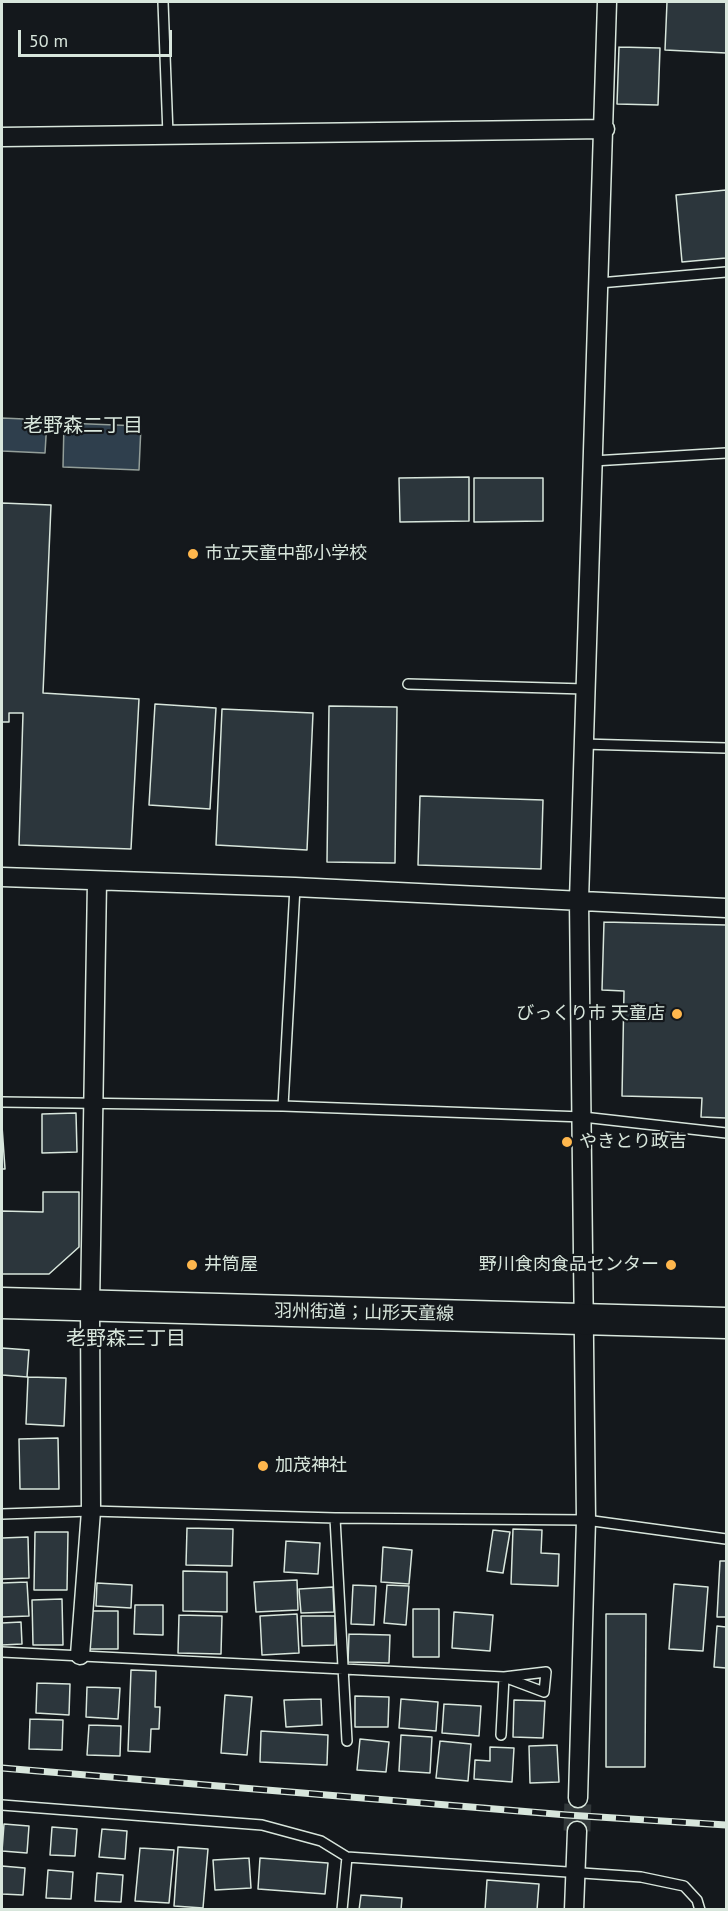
<!DOCTYPE html>
<meta charset="utf-8">
<style>
body{margin:0}
#map{position:relative;width:728px;height:1911px;overflow:hidden;background:#14181c;font-family:"PT Sans",sans-serif}
canvas{display:block}
.frame{position:absolute;inset:0;border:3px solid #d8e6dc;pointer-events:none}
.scale{position:absolute;left:18px;top:30px;width:154px;height:27px;box-sizing:border-box;border:3px solid #d8e6dc;border-top:0;padding-left:8px;font-size:18px;line-height:21px;white-space:nowrap;color:#d8e6dc;-webkit-text-stroke:4px #14181c;paint-order:stroke}
</style>
<div id="map">
<canvas width="728" height="1911"></canvas>
<div class="frame"></div>
<div class="scale">50 m</div>
</div>
<script>
const ctx = document.querySelector('canvas').getContext('2d');
ctx.lineJoin = 'round';
function paint(path, color) { ctx.fillStyle = color; ctx.fill(path, 'evenodd'); }
const shape = rows => new Path2D(rows.map(r => 'M' + r).join(''));
function stroke(path, color, width, dash) { ctx.strokeStyle = color; ctx.lineWidth = width; ctx.lineCap = dash ? 'butt' : 'round'; ctx.setLineDash(dash || []); ctx.stroke(path); }
function label(font, color, halo, rows, align = 'center') {
  ctx.font = font + ' "PT Sans","Noto Sans JP",sans-serif'; ctx.lineWidth = 4.5; ctx.setLineDash([]); ctx.textBaseline = 'middle'; ctx.strokeStyle = halo; ctx.fillStyle = color; for (const [text, x, y, turn = 0] of rows) {
    ctx.save(); ctx.translate(x, y); ctx.rotate((+turn || 0) * Math.PI / 180); ctx.textAlign = isNaN(turn) ? turn : align; if (halo) ctx.strokeText(text, 0, 0); ctx.fillText(text, 0, 0); ctx.restore();
  }
}
const water = shape([
 [2,418,47,420,45,453,2,451,2,418],
 [64,423,141,426,139,470,63,467,64,423]
]);
paint(water, '#2f3f4d');
stroke(water, '#939e99', 1.5);
const building = shape([
 [667,2,726,2,726,53,665,50,667,2],
 [619,47,660,48,658,105,617,104,619,47],
 [726,190,726,258,682,262,676,195,726,190],
 [469,477,469,521,400,522,399,478,469,477],
 [474,478,543,478,543,521,474,522,474,478],
 [2,503,51,505,43,693,139,699,131,849,19,845,23,713,9,713,9,722,2,722,2,503],
 [155,704,216,708,210,809,149,805,155,704],
 [329,706,397,707,395,863,327,862,329,706],
 [222,709,313,713,307,850,216,845,222,709],
 [420,796,543,800,541,869,418,865,420,796],
 [604,922,726,925,726,1118,701,1117,702,1098,622,1096,624,991,602,990,604,922],
 [76,1113,77,1152,42,1153,42,1114,76,1113],
 [2,1126,5,1169,2,1169,2,1126],
 [43,1192,79,1192,79,1247,49,1274,2,1274,2,1211,43,1212,43,1192],
 [2,1348,29,1350,27,1377,2,1375,2,1348],
 [28,1377,66,1378,64,1426,26,1424,28,1377],
 [58,1438,59,1489,20,1489,19,1439,58,1438],
 [187,1528,233,1529,232,1566,186,1565,187,1528],
 [513,1529,542,1530,541,1553,559,1554,558,1586,511,1584,513,1529],
 [493,1530,510,1532,503,1573,487,1571,493,1530],
 [35,1532,68,1532,67,1590,34,1590,35,1532],
 [28,1537,29,1578,2,1579,2,1538,28,1537],
 [286,1541,320,1543,318,1574,284,1572,286,1541],
 [383,1547,412,1550,409,1584,381,1582,383,1547],
 [720,1561,726,1561,726,1617,717,1617,720,1561],
 [183,1571,227,1572,227,1612,183,1611,183,1571],
 [297,1580,298,1610,256,1612,254,1582,297,1580],
 [27,1582,29,1616,2,1617,2,1583,27,1582],
 [97,1583,132,1585,131,1608,96,1606,97,1583],
 [674,1584,708,1587,703,1651,669,1649,674,1584],
 [353,1585,376,1586,374,1625,351,1624,353,1585],
 [387,1585,409,1586,406,1625,384,1623,387,1585],
 [333,1587,334,1612,301,1613,299,1589,333,1587],
 [62,1599,63,1645,33,1645,32,1600,62,1599],
 [135,1605,163,1605,163,1635,134,1634,135,1605],
 [413,1609,439,1609,439,1657,413,1657,413,1609],
 [89,1611,118,1611,118,1649,90,1649,89,1611],
 [454,1612,493,1615,490,1651,452,1648,454,1612],
 [297,1614,299,1653,262,1655,260,1616,297,1614],
 [606,1614,646,1614,645,1767,606,1767,606,1614],
 [179,1615,222,1616,221,1654,178,1653,179,1615],
 [301,1616,335,1616,335,1645,302,1646,301,1616],
 [21,1622,22,1644,2,1645,2,1623,21,1622],
 [717,1626,726,1627,726,1668,714,1667,717,1626],
 [349,1634,390,1635,389,1663,348,1662,349,1634],
 [131,1670,156,1671,155,1707,160,1707,159,1729,151,1729,150,1752,128,1751,131,1670],
 [37,1683,70,1684,69,1715,36,1713,37,1683],
 [87,1687,120,1688,118,1719,86,1717,87,1687],
 [225,1695,252,1697,247,1755,221,1753,225,1695],
 [355,1696,389,1697,388,1727,355,1727,355,1696],
 [321,1699,322,1725,286,1727,284,1700,321,1699],
 [401,1699,438,1702,436,1731,399,1728,401,1699],
 [514,1700,545,1701,543,1738,513,1737,514,1700],
 [444,1704,481,1706,479,1736,442,1733,444,1704],
 [30,1719,63,1720,62,1750,29,1749,30,1719],
 [89,1725,121,1726,120,1756,87,1755,89,1725],
 [261,1731,328,1735,327,1765,260,1762,261,1731],
 [401,1735,432,1737,430,1773,399,1771,401,1735],
 [360,1739,389,1742,386,1772,357,1770,360,1739],
 [440,1741,471,1744,468,1781,436,1778,440,1741],
 [557,1745,559,1782,530,1783,529,1746,557,1745],
 [490,1747,514,1748,512,1782,474,1779,475,1760,490,1761,490,1747],
 [4,1824,29,1826,27,1853,2,1851,4,1824],
 [52,1827,77,1829,75,1856,50,1855,52,1827],
 [102,1829,127,1831,125,1859,99,1857,102,1829],
 [178,1847,208,1849,203,1908,174,1906,178,1847],
 [140,1848,174,1850,169,1903,135,1901,140,1848],
 [249,1858,251,1888,215,1890,213,1860,249,1858],
 [260,1858,328,1863,325,1894,258,1889,260,1858],
 [2,1866,25,1868,23,1895,2,1894,2,1866],
 [48,1870,73,1872,71,1899,46,1898,48,1870],
 [97,1873,123,1875,121,1902,95,1901,97,1873],
 [487,1880,539,1884,537,1910,485,1910,487,1880],
 [361,1895,402,1898,401,1910,359,1910,361,1895]
]);
paint(building, '#2c363c');
stroke(building, '#d8e6dc', 1.5);
stroke(shape([
 [577,1831,578,1798]
]), '#313739', 27, [27, 14]);
const lane = shape([
 [163,2,168,135],
 [599,283,726,272],
 [593,461,726,453],
 [408,684,585,689],
 [582,744,726,748],
 [2,1102,283,1106,583,1117,726,1133],
 [283,1106,295,887],
 [2,1514,91,1511,335,1518,586,1520,726,1539],
 [335,1518,347,1741],
 [2,1652,504,1677,546,1672,544,1692,504,1677,501,1735],
 [2,1805,262,1825,321,1841,347,1857,342,1910],
 [347,1857,641,1877,684,1886,697,1900,700,1910]
]);
const street = shape([
 [2,137,605,129],
 [2,877,295,887,726,908],
 [80,1655,91,1511,90,1306,97,881],
 [578,1798,586,1520,579,900,607,2],
 [574,1910,577,1831]
]);
const primary = shape([
 [2,1303,726,1323]
]);
stroke(lane, '#d8e6dc', 12);
stroke(street, '#d8e6dc', 21);
stroke(primary, '#d8e6dc', 33);
stroke(lane, '#14181c', 9);
stroke(street, '#14181c', 18);
stroke(primary, '#14181c', 30);
const rail = shape([
 [2,1768,567,1815,726,1825]
]);
stroke(rail, '#d8e6dc', 7);
stroke(rail, '#14181c', 4.5, [14]);
for (const [x, y, r, color] of [
 [193,554,6,"#ffb74d"],
 [677,1014,6,"#ffb74d"],
 [567,1142,6,"#ffb74d"],
 [192,1265,6,"#ffb74d"],
 [671,1265,6,"#ffb74d"],
 [263,1466,6,"#ffb74d"]
]) { const dot = new Path2D(); dot.arc(x, y, r, 0, 2 * Math.PI); ctx.fillStyle = color; ctx.fill(dot); stroke(dot, '#14181c', 2); }
label('18px', '#d8e6dc', '#14181c', [
 ["市立天童中部小学校",205,554],
 ["びっくり市 天童店",665,1014,"right"],
 ["やきとり政吉",579,1142],
 ["井筒屋",204,1265],
 ["野川食肉食品センター",659,1265,"right"],
 ["加茂神社",275,1466]
], 'left');
label('18px', '#d8e6dc', '#14181c', [
 ["羽州街道；山形天童線",364,1313,1]
]);
label('20px', '#d8e6dc', '#14181c', [
 ["老野森二丁目",83,426],
 ["老野森三丁目",126,1339]
]);
</script>
